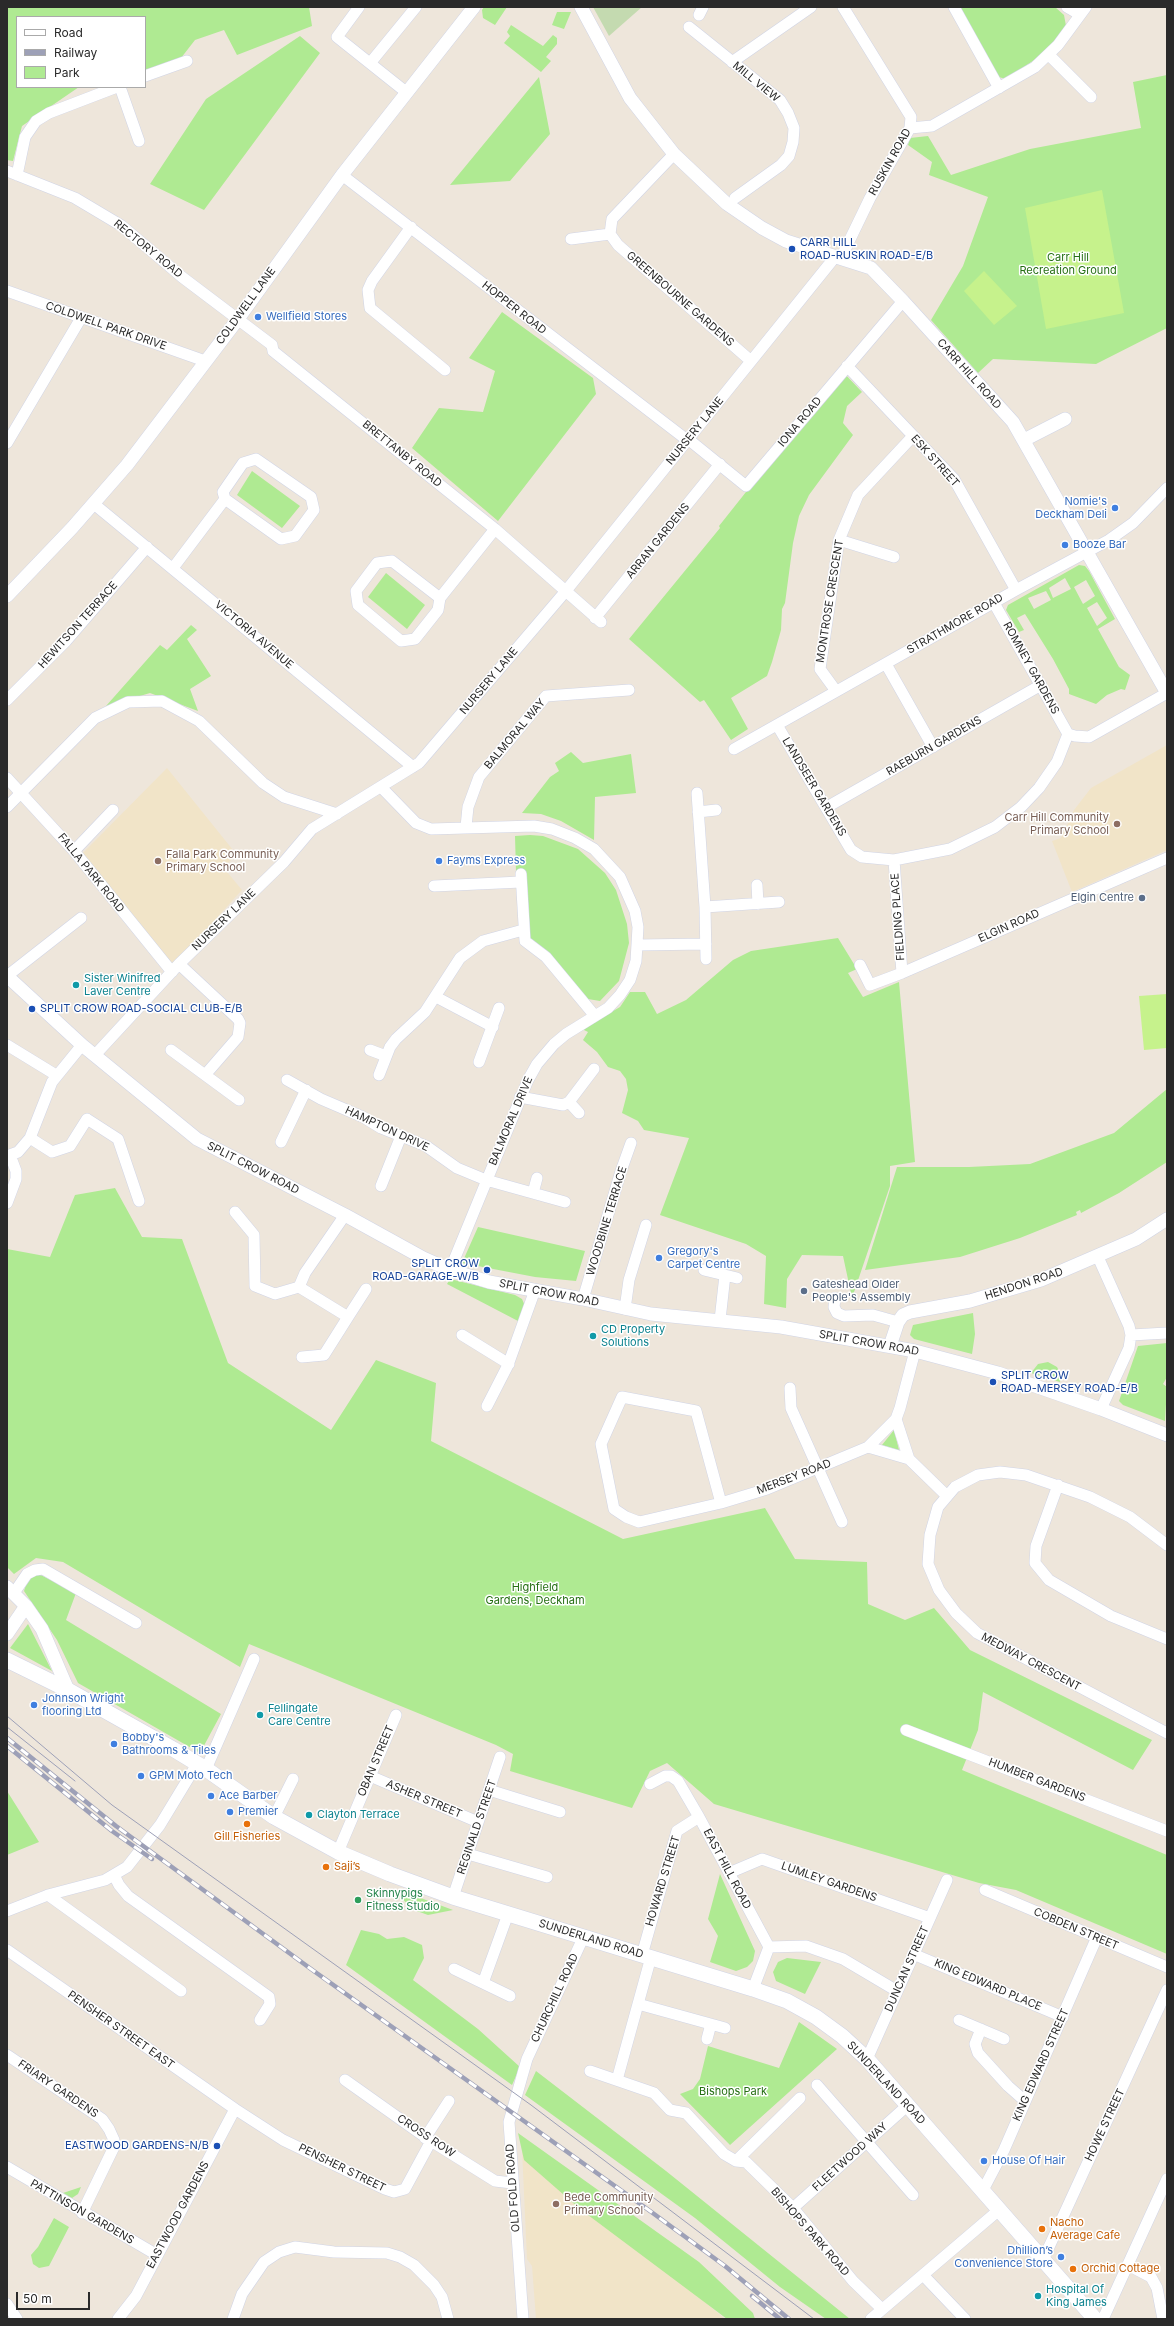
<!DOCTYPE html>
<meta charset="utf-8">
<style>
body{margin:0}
#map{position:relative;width:1174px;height:2326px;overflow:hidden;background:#eee6db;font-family:Inter,sans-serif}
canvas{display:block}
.frame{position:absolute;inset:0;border:8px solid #2a2a2a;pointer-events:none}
.legend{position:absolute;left:16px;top:16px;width:130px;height:72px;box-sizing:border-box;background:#fff;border:1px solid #aaa;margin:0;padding:5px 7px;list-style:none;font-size:12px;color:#2a2a2a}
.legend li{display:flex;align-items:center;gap:8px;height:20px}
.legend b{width:20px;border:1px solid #aaa}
.scale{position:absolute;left:16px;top:2292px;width:74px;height:18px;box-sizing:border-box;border:2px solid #2a2a2a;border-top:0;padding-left:5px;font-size:12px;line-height:14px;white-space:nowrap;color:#2a2a2a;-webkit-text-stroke:3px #fff;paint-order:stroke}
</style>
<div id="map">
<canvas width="1174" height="2326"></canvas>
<div class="frame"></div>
<ul class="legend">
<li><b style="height:5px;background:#fff"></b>Road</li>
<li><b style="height:5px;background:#9da0b7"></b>Railway</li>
<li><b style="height:11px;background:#afea92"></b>Park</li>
</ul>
<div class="scale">50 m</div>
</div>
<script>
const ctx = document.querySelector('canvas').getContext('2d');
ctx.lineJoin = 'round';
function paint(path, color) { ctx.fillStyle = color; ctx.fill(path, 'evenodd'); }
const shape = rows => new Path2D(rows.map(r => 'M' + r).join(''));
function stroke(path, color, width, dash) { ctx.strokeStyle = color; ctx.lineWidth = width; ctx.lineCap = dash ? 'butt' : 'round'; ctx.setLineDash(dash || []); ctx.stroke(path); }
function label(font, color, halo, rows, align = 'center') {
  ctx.font = font + ' Inter,sans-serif'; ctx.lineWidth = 3; ctx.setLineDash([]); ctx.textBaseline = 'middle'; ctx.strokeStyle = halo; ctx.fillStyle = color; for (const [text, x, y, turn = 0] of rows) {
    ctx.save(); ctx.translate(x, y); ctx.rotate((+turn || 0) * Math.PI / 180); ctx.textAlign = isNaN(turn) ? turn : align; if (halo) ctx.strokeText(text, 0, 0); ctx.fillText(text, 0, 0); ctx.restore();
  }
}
paint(shape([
 [1167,745,1167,850,1072,892,1052,841,1061,838,1074,810,1091,788],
 [167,768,237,855,223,867,242,890,173,966,81,855],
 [522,2149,725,2319,536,2319,532,2266,527,2259]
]), '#f1e4c8');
paint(shape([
 [7,7,309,7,312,26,237,55,224,30,195,40,181,58,145,71,145,17,17,17,17,87,79,87,22,126,13,161,7,160],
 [484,7,507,7,495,25,483,18,482,10],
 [960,7,1055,7,1064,15,1066,26,1047,51,1007,79,998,77],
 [557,12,571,12,564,29,552,25],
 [511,25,543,46,553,35,557,38,557,44,546,57,551,61,541,72,504,43,510,36,507,32],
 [300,36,320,53,204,210,150,184,206,99],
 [1167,75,1167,328,1096,364,993,359,978,373,931,320,963,266,988,197,929,175,932,162,908,145,910,138,928,136,951,175,1030,149,1141,128,1133,82],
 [539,77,550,134,510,181,450,185],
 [502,312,593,378,596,394,498,521,412,448,439,408,483,412,495,371,469,358],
 [842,371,862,392,847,406,843,423,853,435,809,495,799,516,793,543,785,603,782,609,781,630,772,662,767,676,731,698,748,729,731,740,704,700,700,702,629,639,720,528,719,526],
 [252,471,300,506,282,528,237,495],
 [1079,565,1085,566,1089,571,1115,619,1098,629,1119,667,1130,675,1125,690,1121,689,1107,695,1096,704,1069,694,1069,689,1053,659,1025,614,1017,618,1024,630,1019,632,1006,610,1008,605],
 [1065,578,1071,589,1053,598,1049,588],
 [1086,580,1095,596,1083,604,1074,587],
 [1046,591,1051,600,1034,609,1028,598],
 [1097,602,1107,618,1097,626,1087,608],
 [386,573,425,605,407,629,368,597],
 [191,625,197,630,187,639,211,676,190,689,198,711,150,693,106,706,160,645,167,650],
 [571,752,583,763,631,754,636,793,595,797,594,840,561,821,541,814,522,813,550,777,559,771,555,763],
 [530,835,543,836,578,849,605,873,616,890,627,924,629,943,619,981,600,1001,588,999,551,955,528,939,524,871,516,872,515,836],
 [838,938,857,969,848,973,863,997,899,982,915,1162,890,1166,890,1186,852,1298,843,1256,802,1255,787,1279,786,1308,764,1304,766,1256,746,1244,660,1215,689,1138,644,1130,638,1121,622,1113,628,1090,626,1079,620,1071,608,1067,597,1052,583,1040,588,1032,582,1029,620,1007,630,992,645,992,657,1014,686,1000,733,960,751,951],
 [1167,1089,1167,1162,1119,1193,1081,1213,1080,1210,1076,1212,1077,1215,1020,1238,960,1257,865,1270,897,1167,969,1167,1030,1164,1114,1133],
 [115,1188,142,1237,182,1239,228,1363,331,1430,376,1360,436,1383,431,1441,623,1539,765,1508,795,1559,867,1562,868,1604,905,1620,934,1608,970,1650,1152,1740,1133,1770,983,1692,978,1730,962,1770,1167,1855,1167,1954,1016,1890,979,1883,714,1804,667,1763,650,1771,632,1808,510,1771,513,1754,496,1745,249,1644,240,1667,63,1562,36,1558,14,1574,7,1567,7,1249,50,1257,75,1195],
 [478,1227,585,1251,576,1281,535,1277,462,1263],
 [450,1279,515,1295,522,1299,525,1306,518,1321,447,1284],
 [973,1313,975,1334,972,1354,914,1339,910,1335,913,1325],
 [1167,1343,1167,1377,1163,1384,1167,1387,1165,1421,1123,1405,1119,1401,1138,1346],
 [1048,1362,1057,1367,1061,1375,1060,1382,1031,1373,1038,1364],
 [894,1430,899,1450,882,1445],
 [37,1573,76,1593,66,1620,221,1714,200,1753,78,1683,57,1640,24,1591,28,1578],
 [28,1624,52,1671,10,1648],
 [7,1791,39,1842,7,1855],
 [720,1874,755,1951,753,1961,747,1967,736,1971,710,1962,718,1936,708,1919],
 [399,1890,453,1910,428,1915,414,1910,397,1894],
 [361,1930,379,1934,387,1939,404,1937,422,1945,424,1958,413,1980,478,2029,520,2067,512,2085,346,1965],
 [787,1958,821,1962,805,1994,776,1981,773,1972,778,1962],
 [799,2022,837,2049,730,2145,680,2094,693,2089,700,2079,708,2046,779,2068],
 [536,2071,666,2171,850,2319,826,2319,780,2287,695,2218,525,2095],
 [518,2133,699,2262,753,2313,755,2319,727,2319,580,2209,524,2160],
 [81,2187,78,2194,72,2198,63,2193],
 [54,2218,69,2227,49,2266,39,2268,33,2264,31,2255,38,2247]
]), '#afea92');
paint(shape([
 [593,7,642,7,609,36]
]), '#c4dab0');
paint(shape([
 [1102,190,1124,313,1046,329,1025,208],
 [984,271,1017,306,994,325,964,291],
 [1167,994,1167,1048,1144,1050,1139,996]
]), '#c6f28c');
const minor = shape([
 [359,7,337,37,406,92],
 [954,7,999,88],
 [1067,7,1079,14],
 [699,15,703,7],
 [689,27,780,100,788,113,794,128,793,142,789,156,781,165,735,198],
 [1049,55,1091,97],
 [371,62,416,7],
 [732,62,811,7],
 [145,76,187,61],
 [120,87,139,141],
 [910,128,932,126,1035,67,1058,45,1086,7],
 [674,154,612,219,610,234,618,245,751,361],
 [7,171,75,198,122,226,182,277,272,345,273,351,495,529,601,622],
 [17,175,25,137,36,121,49,113,117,87],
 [342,175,687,440],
 [411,227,372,281,368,290,370,308,445,370],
 [571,239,610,234],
 [841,258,870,198,910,128,911,117,843,7],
 [7,291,205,361],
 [847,366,954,479,1016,590],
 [688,439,746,486,903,301],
 [7,443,81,318],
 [94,504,413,767],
 [839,540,894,557],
 [173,568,225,499,223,492,243,463,256,459,311,497,314,510,295,536,281,539,225,499],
 [440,598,392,561,377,563,356,591,358,605,401,641,415,639,438,610,440,598,495,529],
 [994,603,1068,734],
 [595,618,720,464],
 [886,664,933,747],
 [836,691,820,669,839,540,858,495,913,436],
 [7,700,66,641,147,547],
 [777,725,851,850,862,857,894,860,950,849,995,827,1021,807,1039,788,1057,762,1068,734,1075,736,1089,737,1167,693],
 [734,749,1016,590,1109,540,1133,523,1167,488],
 [7,778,74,851,172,972],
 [381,787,416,823,431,829,534,826,552,829,575,838,594,849,620,877,635,911,638,927,636,961,630,980,620,995,608,1008,566,1034,554,1044,537,1064,528,1080,450,1270],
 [697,793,705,907,706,959],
 [7,807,95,718,128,702,162,701,199,721,263,783,284,797,337,814],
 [827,807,1041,685],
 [698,812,716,810],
 [466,827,468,807,479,777,546,696,629,690],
 [74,851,113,810],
 [894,860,902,973],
 [521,874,525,941,546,957,595,1016],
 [757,885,758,904],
 [434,886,521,882],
 [705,907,779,902],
 [638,945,706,944],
 [179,964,238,1019,240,1023,238,1037,205,1075],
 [860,965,870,985,902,973,1167,858],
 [7,976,81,918],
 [436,997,493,1027],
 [7,1045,56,1075],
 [171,1050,239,1100],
 [370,1050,386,1056],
 [95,1055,179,964,284,862,312,829,419,763,565,592,835,257],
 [479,1062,499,1008],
 [379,1075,390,1047,396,1039,425,1012,460,958,483,941,523,930],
 [287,1080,321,1099,363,1117,381,1128,426,1146,457,1168,486,1180,565,1202],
 [520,1097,563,1105,569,1102,594,1069],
 [569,1102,579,1113],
 [30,1138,52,1152,70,1146,87,1119,118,1139,139,1201],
 [281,1142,306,1090],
 [7,1156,18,1152,30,1138,52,1082,82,1045],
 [381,1186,401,1136],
 [533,1193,537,1178],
 [7,1203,16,1179,16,1171,10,1155],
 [235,1212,254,1235,255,1286,275,1294,299,1287],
 [1098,1257,1129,1326,1131,1335,1129,1348,1101,1409],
 [704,1270,737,1278],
 [835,1298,834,1307,837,1313,844,1316,873,1315,898,1322],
 [583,1299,621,1171,631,1143],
 [625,1309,629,1280,646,1225],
 [348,1317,366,1289],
 [720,1320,725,1275],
 [462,1335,509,1364],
 [1131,1335,1167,1333],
 [302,1357,324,1355,348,1317,299,1287,305,1273,345,1215],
 [790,1388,791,1408,842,1522],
 [487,1406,508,1365,535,1290],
 [896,1419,909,1459],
 [868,1447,909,1459,947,1496],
 [1058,1485,1036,1546,1035,1563,1049,1580,1111,1616,1167,1639],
 [721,1503,696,1411,622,1397,601,1444,614,1509,626,1517,639,1522,721,1503,767,1489,868,1447,896,1419,900,1408,915,1351],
 [1167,1545,1130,1517,1090,1497,1026,1475,1000,1472,978,1475,955,1487,938,1507,930,1535,928,1564,939,1590,956,1613,977,1633,1167,1733],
 [14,1593,27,1574,35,1570,43,1569,136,1623],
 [906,1730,1167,1831],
 [206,1769,254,1659],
 [370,1776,478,1822],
 [650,1784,665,1776,671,1776,678,1781,699,1817,769,1947,753,1989],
 [489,1790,560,1812],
 [274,1817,293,1779],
 [338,1852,396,1715],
 [468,1854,547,1877],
 [729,1873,762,1859,930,1918],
 [114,1875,119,1885,128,1896,269,1997,270,2004,260,2020],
 [985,1890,1167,1967],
 [48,1895,181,1991],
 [453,1897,500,1757],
 [7,1911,48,1895,105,1880,127,1867,160,1825,197,1764],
 [769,1947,806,1946,843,1959,897,1991],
 [7,1950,235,2109,283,2140,385,2189,394,2192,405,2189,431,2141],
 [913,1954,1063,2017],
 [642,1955,677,1831,699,1817],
 [454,1969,510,1996],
 [483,1983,508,1914],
 [638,2004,725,2028],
 [959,2020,1004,2039],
 [981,2029,975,2044,978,2053,1008,2086,1025,2101],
 [707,2039,711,2024],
 [7,2055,102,2119,109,2129,114,2140,113,2149,82,2213],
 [867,2059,947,1880],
 [590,2071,654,2093,670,2110,686,2113,724,2154,736,2161,746,2162,793,2208,853,2281,882,2309],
 [345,2080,431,2141,495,2181,512,2183],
 [617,2080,651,1957],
 [817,2085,913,2195],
 [425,2138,449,2101],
 [736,2161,800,2098],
 [7,2167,157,2255],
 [982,2192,1004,2150,1097,1937],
 [793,2208,908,2105],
 [1043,2260,1167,1990],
 [1128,2265,1151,2277,1157,2288,1163,2319],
 [923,2275,965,2319],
 [7,2304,17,2319],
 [118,2319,136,2296,235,2109],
 [233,2319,242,2294,264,2262,279,2252,295,2247,334,2252,387,2253,400,2257,414,2265,434,2285,442,2297,448,2319],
 [523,2319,509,2122,527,2059,584,1936],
 [871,2319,999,2210],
 [1103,2319,1167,2179]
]);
const tertiary = shape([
 [581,7,630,98,674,154,727,204,762,228,786,241,871,268,903,301,1013,422,1167,693],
 [1024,440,1065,419],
 [7,596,72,528,127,465,238,319,342,175,474,7],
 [7,976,82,1045,197,1139,345,1215,423,1258,450,1270,489,1282,583,1299,651,1314,781,1327,915,1351,998,1373,1101,1409,1167,1435],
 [890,1346,898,1322,903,1315,910,1312,970,1301,1041,1280,1136,1239,1167,1219],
 [7,1587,26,1606,42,1629,68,1690],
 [7,1634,26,1606]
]);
const secondary = shape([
 [7,1660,68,1690,173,1749,206,1769,274,1817,338,1852,390,1874,453,1897,753,1989,787,2001,816,2017,842,2036,867,2059,1095,2319]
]);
stroke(minor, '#d0d4e5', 12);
stroke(tertiary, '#d0d4e5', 14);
stroke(secondary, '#d0d4e5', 16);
stroke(minor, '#fff', 11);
stroke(tertiary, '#fff', 13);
stroke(secondary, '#fff', 15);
stroke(shape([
 [7,1716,112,1805,531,2105,814,2319],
 [7,1727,75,1781]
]), '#9da0b7', 1);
const rail = shape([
 [7,1738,116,1826,311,1969,650,2211,725,2266,789,2319],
 [7,1746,112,1831,152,1859],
 [752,2296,780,2319]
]);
stroke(rail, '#9da0b7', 4.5);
stroke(rail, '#fff', 3, [9]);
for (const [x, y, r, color] of [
 [792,249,4,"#1a4fb4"],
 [258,317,4,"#3f7fe0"],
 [1115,508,4,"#3f7fe0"],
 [1065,545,4,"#3f7fe0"],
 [1117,824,4,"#8d6e63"],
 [158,861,4,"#8d6e63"],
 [439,861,4,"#3f7fe0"],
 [1142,898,4,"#5c6f8a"],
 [76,985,4,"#0f9aa8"],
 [32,1009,4,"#1a4fb4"],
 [659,1258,4,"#3f7fe0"],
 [487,1270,4,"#1a4fb4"],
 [804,1291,4,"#5c6f8a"],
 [593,1336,4,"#0f9aa8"],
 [993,1382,4,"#1a4fb4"],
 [34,1705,4,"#3f7fe0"],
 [260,1715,4,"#0f9aa8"],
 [114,1744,4,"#3f7fe0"],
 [141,1776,4,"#3f7fe0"],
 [211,1796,4,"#3f7fe0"],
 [230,1812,4,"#3f7fe0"],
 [309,1815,4,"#0f9aa8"],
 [247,1824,4,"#e8710a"],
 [326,1867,4,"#e8710a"],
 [358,1900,4,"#2e9e5b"],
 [217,2146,4,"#1a4fb4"],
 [984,2161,4,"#3f7fe0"],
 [556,2204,4,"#8d6e63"],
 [1042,2229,4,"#e8710a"],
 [1061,2257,4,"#3f7fe0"],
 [1073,2269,4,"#e8710a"],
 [1038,2296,4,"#0f9aa8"]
]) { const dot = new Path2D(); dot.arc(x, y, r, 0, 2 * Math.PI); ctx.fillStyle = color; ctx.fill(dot); stroke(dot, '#fff', 1.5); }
label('11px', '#2a2a2a', '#fff', [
 ["MILL VIEW",756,82,39],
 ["RUSKIN ROAD",890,162,-61],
 ["RECTORY ROAD",148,249,39],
 ["GREENBOURNE GARDENS",680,299,41],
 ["COLDWELL LANE",246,306,-54],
 ["HOPPER ROAD",514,308,38],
 ["COLDWELL PARK DRIVE",106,326,19],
 ["CARR HILL ROAD",969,374,48],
 ["IONA ROAD",800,422,-50],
 ["NURSERY LANE",695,431,-51],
 ["BRETTANBY ROAD",402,454,39],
 ["ESK STREET",935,461,48],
 ["ARRAN GARDENS",658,541,-51],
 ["MONTROSE CRESCENT",830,601,-81],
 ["STRATHMORE ROAD",955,624,-30],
 ["HEWITSON TERRACE",78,625,-48],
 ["VICTORIA AVENUE",254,635,40],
 ["ROMNEY GARDENS",1031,668,61],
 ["NURSERY LANE",489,681,-50],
 ["BALMORAL WAY",515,734,-50],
 ["RAEBURN GARDENS",934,746,-30],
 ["LANDSEER GARDENS",814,787,59],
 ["FALLA PARK ROAD",91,873,51],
 ["FIELDING PLACE",898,917,-94],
 ["NURSERY LANE",224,920,-44],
 ["ELGIN ROAD",1009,926,-24],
 ["BALMORAL DRIVE",511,1121,-67],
 ["HAMPTON DRIVE",387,1129,25],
 ["SPLIT CROW ROAD",253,1168,27],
 ["WOODBINE TERRACE",607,1221,-73],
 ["HENDON ROAD",1024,1284,-18],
 ["SPLIT CROW ROAD",549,1293,11],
 ["SPLIT CROW ROAD",869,1343,10],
 ["MERSEY ROAD",794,1477,-21],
 ["MEDWAY CRESCENT",1031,1662,28],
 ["OBAN STREET",376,1761,-67],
 ["HUMBER GARDENS",1037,1780,21],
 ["ASHER STREET",424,1799,23],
 ["REGINALD STREET",477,1827,-71],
 ["EAST HILL ROAD",727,1869,62],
 ["HOWARD STREET",663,1881,-73],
 ["LUMLEY GARDENS",829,1882,19],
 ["COBDEN STREET",1076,1929,23],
 ["SUNDERLAND ROAD",591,1939,17],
 ["DUNCAN STREET",907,1969,-66],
 ["KING EDWARD PLACE",988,1985,23],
 ["CHURCHILL ROAD",555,1998,-65],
 ["PENSHER STREET EAST",121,2030,35],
 ["KING EDWARD STREET",1041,2065,-66],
 ["SUNDERLAND ROAD",886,2083,47],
 ["FRIARY GARDENS",58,2089,34],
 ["HOWE STREET",1105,2125,-65],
 ["CROSS ROW",426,2136,34],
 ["FLEETWOOD WAY",850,2157,-42],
 ["PENSHER STREET",342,2168,26],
 ["OLD FOLD ROAD",513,2188,-94],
 ["PATTINSON GARDENS",82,2212,30],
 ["EASTWOOD GARDENS",178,2215,-62],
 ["BISHOPS PARK ROAD",810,2232,49]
]);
label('11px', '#164399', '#fff', [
 ["CARR HILL",800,243],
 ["ROAD-RUSKIN ROAD-E/B",800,256],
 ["SPLIT CROW ROAD-SOCIAL CLUB-E/B",40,1009],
 ["SPLIT CROW",479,1264,"right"],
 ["ROAD-GARAGE-W/B",479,1277,"right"],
 ["SPLIT CROW",1001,1376],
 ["ROAD-MERSEY ROAD-E/B",1001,1389],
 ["EASTWOOD GARDENS-N/B",209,2146,"right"]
], 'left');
label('11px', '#256f13', '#fff', [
 ["Carr Hill",1068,258],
 ["Recreation Ground",1068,271],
 ["Highfield",535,1588],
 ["Gardens, Deckham",535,1601],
 ["Bishops Park",733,2092]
]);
label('11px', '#366cbe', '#fff', [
 ["Wellfield Stores",266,317],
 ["Nomie's",1107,502,"right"],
 ["Deckham Deli",1107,515,"right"],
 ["Booze Bar",1073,545],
 ["Fayms Express",447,861],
 ["Gregory's",667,1252],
 ["Carpet Centre",667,1265],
 ["Johnson Wright",42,1699],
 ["flooring Ltd",42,1712],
 ["Bobby's",122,1738],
 ["Bathrooms & Tiles",122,1751],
 ["GPM Moto Tech",149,1776],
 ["Ace Barber",219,1796],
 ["Premier",238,1812],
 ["House Of Hair",992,2161],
 ["Dhillion’s",1053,2251,"right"],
 ["Convenience Store",1053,2264,"right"]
], 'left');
label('11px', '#785e54', '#fff', [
 ["Carr Hill Community",1109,818,"right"],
 ["Primary School",1109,831,"right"],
 ["Falla Park Community",166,855],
 ["Primary School",166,868],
 ["Bede Community",564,2198],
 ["Primary School",564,2211]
], 'left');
label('11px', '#4e5e75', '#fff', [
 ["Elgin Centre",1134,898],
 ["Gateshead Older",812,1285,"left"],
 ["People's Assembly",812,1298,"left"]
], 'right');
label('11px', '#0d838f', '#fff', [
 ["Sister Winifred",84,979],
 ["Laver Centre",84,992],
 ["CD Property",601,1330],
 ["Solutions",601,1343],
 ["Fellingate",268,1709],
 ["Care Centre",268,1722],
 ["Clayton Terrace",317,1815],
 ["Hospital Of",1046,2290],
 ["King James",1046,2303]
], 'left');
label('11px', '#c56008', '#fff', [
 ["Gill Fisheries",247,1837,"center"],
 ["Saji’s",334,1867],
 ["Nacho",1050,2223],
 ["Average Cafe",1050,2236],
 ["Orchid Cottage",1081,2269]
], 'left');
label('11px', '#27864d', '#fff', [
 ["Skinnypigs",366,1894],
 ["Fitness Studio",366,1907]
], 'left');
</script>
